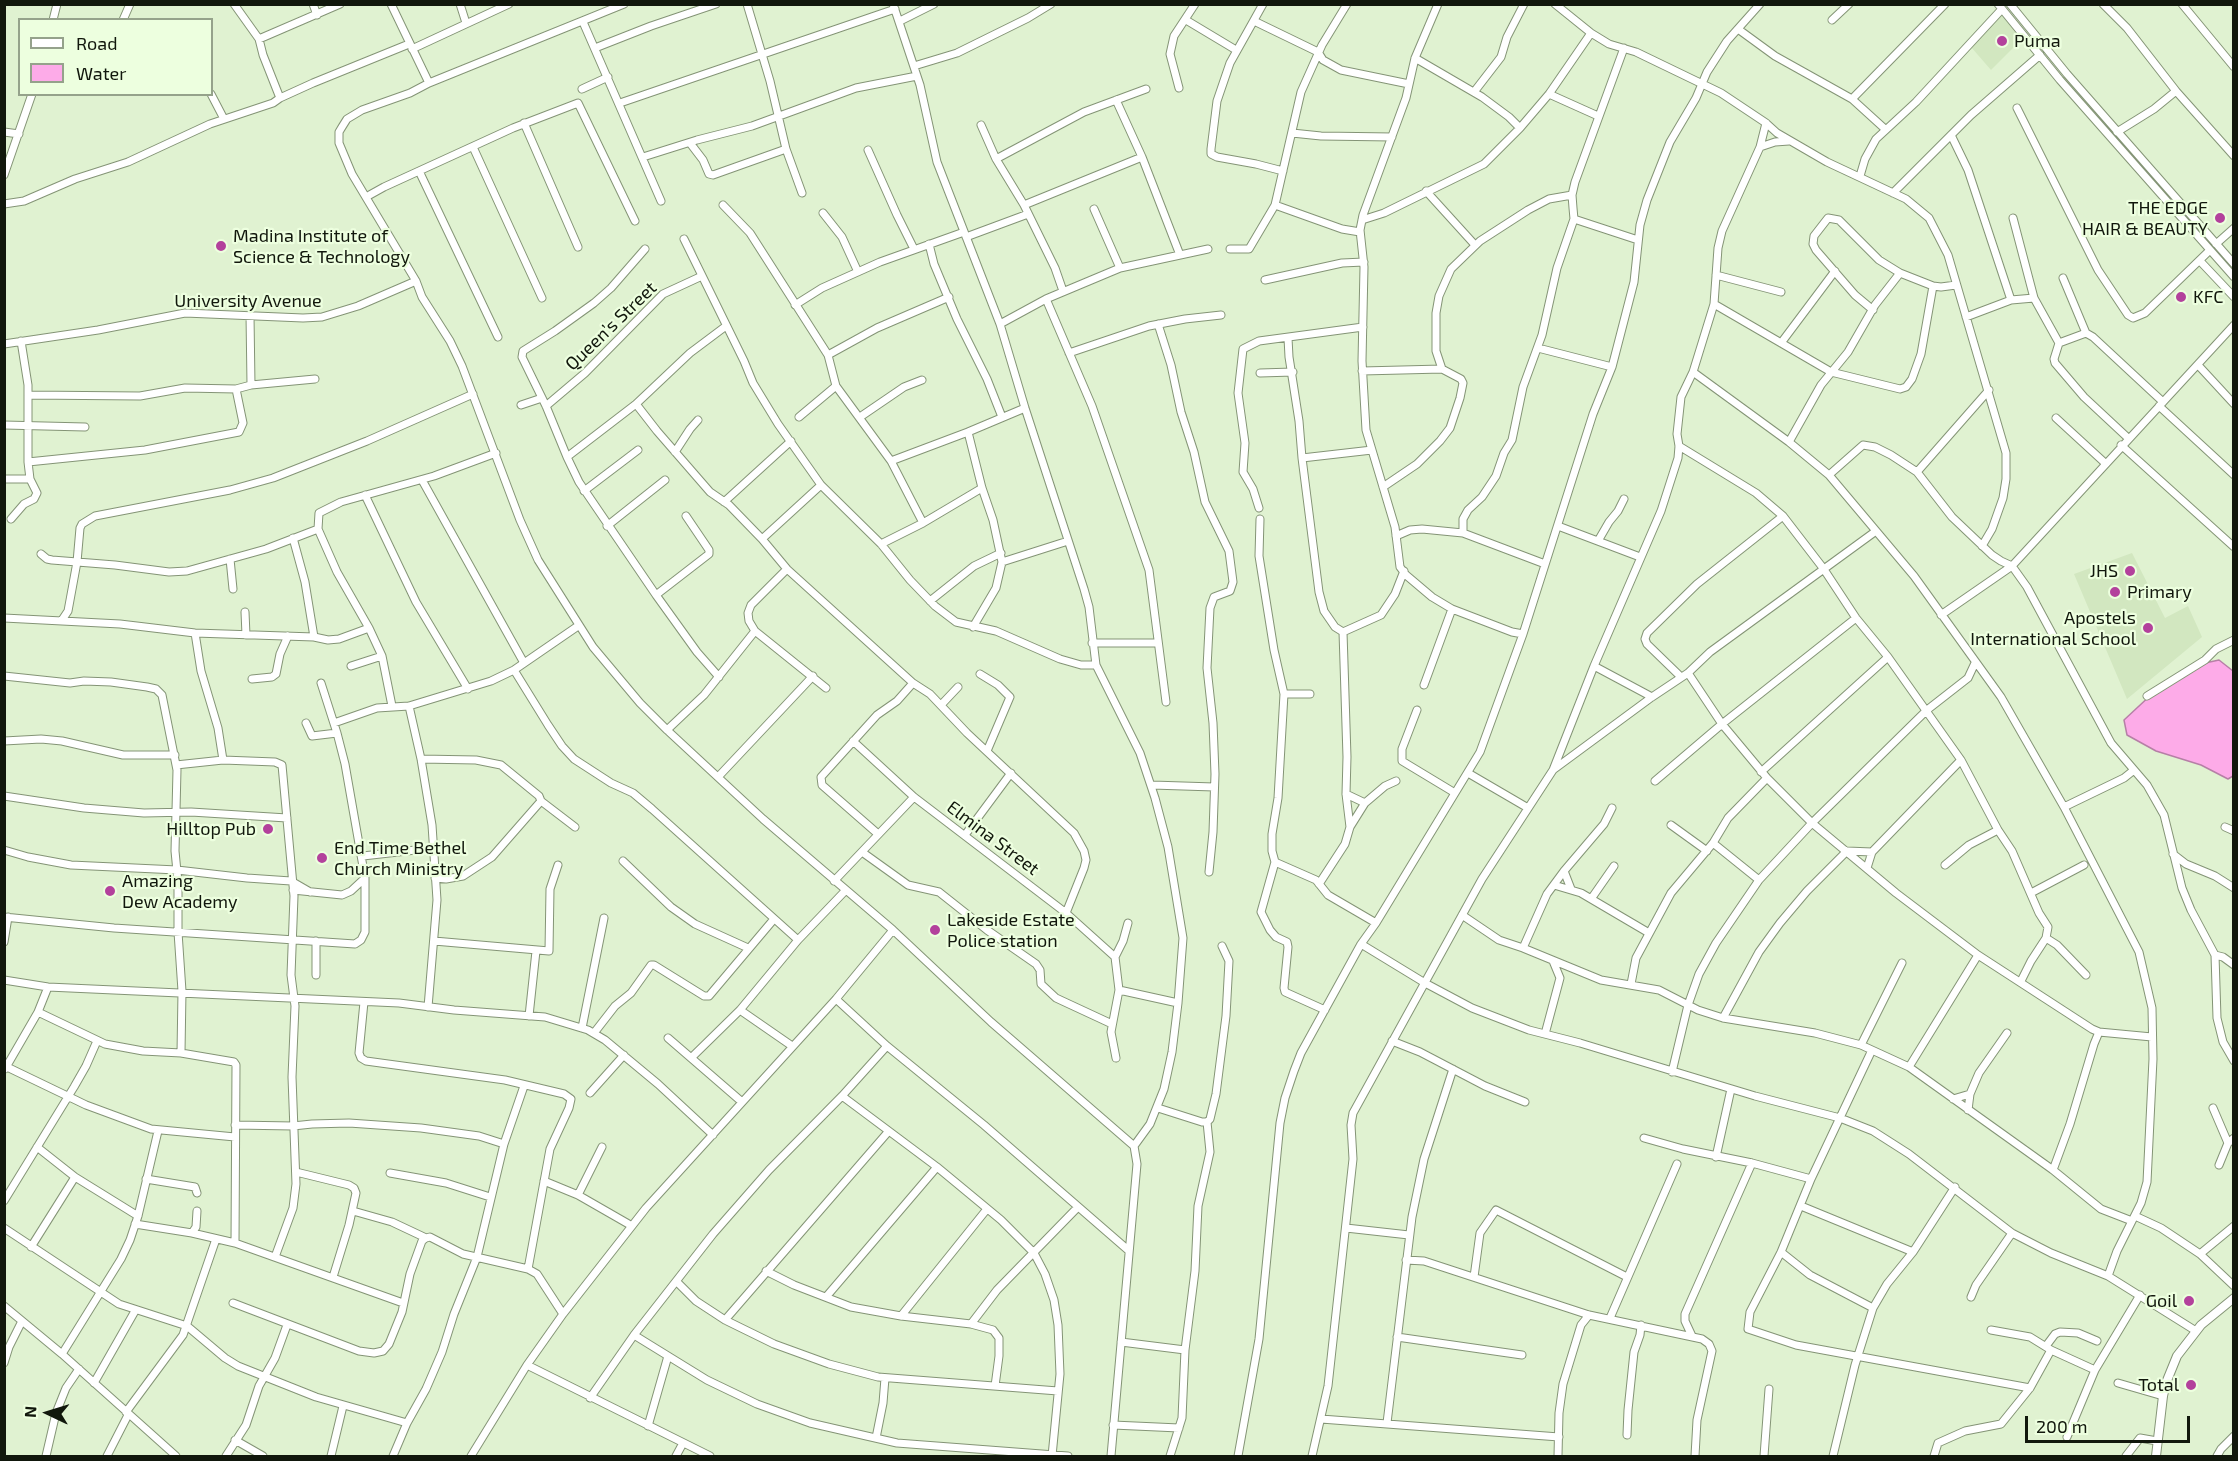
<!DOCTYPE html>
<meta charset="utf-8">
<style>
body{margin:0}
#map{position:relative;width:2238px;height:1461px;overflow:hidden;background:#e0f2d1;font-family:"Exo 2",sans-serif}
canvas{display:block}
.frame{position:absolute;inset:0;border:6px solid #11170c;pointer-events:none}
.legend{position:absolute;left:18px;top:18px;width:195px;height:78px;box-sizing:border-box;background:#edffdf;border:2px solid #95a28b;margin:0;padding:8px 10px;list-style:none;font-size:18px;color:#11170c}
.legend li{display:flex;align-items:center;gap:12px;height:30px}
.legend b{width:30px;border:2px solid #95a28b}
.north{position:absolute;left:18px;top:1383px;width:60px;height:60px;-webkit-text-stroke:4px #edffdf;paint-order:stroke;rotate:274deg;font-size:16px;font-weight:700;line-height:24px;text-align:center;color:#11170c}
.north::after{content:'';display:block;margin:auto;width:21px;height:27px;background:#11170c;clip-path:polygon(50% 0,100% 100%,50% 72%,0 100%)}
.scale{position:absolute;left:2025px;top:1416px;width:165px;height:27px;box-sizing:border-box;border:3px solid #11170c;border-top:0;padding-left:8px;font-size:18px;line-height:21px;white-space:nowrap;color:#11170c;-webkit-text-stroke:4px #edffdf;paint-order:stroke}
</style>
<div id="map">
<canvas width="2238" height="1461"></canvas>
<div class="frame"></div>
<ul class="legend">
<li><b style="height:8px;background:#fff"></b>Road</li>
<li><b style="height:16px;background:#fdabe8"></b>Water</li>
</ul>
<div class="north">N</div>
<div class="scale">200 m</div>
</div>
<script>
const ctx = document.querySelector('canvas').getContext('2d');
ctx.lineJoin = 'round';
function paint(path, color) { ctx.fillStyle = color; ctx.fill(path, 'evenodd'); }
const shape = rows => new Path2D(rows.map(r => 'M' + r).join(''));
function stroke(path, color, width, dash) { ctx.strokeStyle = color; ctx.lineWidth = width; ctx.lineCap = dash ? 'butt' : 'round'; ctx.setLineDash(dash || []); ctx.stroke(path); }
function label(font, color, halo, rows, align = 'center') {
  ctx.font = font + ' "Exo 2",sans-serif'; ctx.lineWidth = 4.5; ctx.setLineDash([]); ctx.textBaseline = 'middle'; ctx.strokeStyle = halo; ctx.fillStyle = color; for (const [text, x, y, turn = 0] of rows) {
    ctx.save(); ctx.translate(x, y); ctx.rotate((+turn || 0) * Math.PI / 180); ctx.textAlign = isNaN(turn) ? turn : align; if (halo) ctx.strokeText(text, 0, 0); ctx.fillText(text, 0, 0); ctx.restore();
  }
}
paint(shape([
 [2002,14,2022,39,1991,70,1971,47],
 [2132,553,2165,618,2188,606,2202,637,2127,699,2074,574]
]), '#d2e7c0');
const water = shape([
 [2219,660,2233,671,2233,776,2228,779,2201,765,2156,751,2127,735,2124,720,2153,693,2205,663,2219,660]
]);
paint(water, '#fdabe8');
stroke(water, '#b67fa6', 1.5);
const minor = shape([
 [234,4,259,39,340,4],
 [313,4,317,15],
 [391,4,429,83],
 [460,4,466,23],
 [624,4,429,83,410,93,362,110,347,119,342,127,339,132,339,143,352,174,416,281,422,297,450,341,462,366,520,520,538,560,593,647,640,703,667,730,763,819,893,930,991,1022,1134,1146,1137,1164,1111,1456],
 [747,4,770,81,786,149,802,193],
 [893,4,920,85,937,162,1000,324,1025,408,1084,589,1089,607,1096,665,1140,753,1155,798,1168,847,1183,938,1178,1003,1172,1052,1164,1089,1150,1124,1134,1146],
 [1263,4,1230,63,1217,101,1211,149,1211,154,1217,157,1256,164,1283,171],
 [1438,4,1415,58,1406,98,1363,215,1360,230,1364,267,1362,361,1366,430,1395,527,1400,567,1406,575,1432,597,1452,609,1512,632,1523,634],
 [1555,4,1591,33,1609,44,1636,52,1721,93,1766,123,1777,133,1827,162,1906,199,1929,218,1948,255,2006,453,2006,479,2003,498,1992,529,1982,546],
 [1998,4,2060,80,2234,277],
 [2010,4,2067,74,2234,264],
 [2103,4,2127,28,2176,91,2234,156],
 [2182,4,2234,67],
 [53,20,57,4],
 [123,20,130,4],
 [1186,20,1236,50],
 [1832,20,1849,4],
 [900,21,934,4],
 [1254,21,1318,52,1323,60,1341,70,1409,84],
 [583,22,661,201],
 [1738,29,1775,56,1852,99,1885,129],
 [259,39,263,55,280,98],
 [595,48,651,26,716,4],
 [1624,48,1575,182,1572,195,1573,208,1574,219,1638,240],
 [412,49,509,4],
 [914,66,957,53,1028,18,1051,4],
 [1179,88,1170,54,1174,36,1195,4],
 [582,89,608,77],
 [1474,92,1501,57,1507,37,1524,4],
 [211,94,224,119],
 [1549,94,1598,116],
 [1852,99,1945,4],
 [1116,100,1142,157,1180,255],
 [620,103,895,9],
 [2017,108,2098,270,2128,315,2133,318,2145,313,2209,251],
 [524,123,578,247],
 [981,125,996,159,1024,205,1055,268,1063,291],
 [1520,128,1549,94,1591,33],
 [4,132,19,134],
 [2117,132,2154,109,2176,91],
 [1292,133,1321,136,1392,137],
 [1951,135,1968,170,2011,300],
 [690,143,703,160,709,174,713,175,786,149],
 [473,147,542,298],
 [1760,147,1775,142,1789,141],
 [868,150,897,215,914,249],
 [643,157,697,140,752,126,856,88,917,76],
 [996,159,1084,112,1146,89],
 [419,171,498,337],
 [4,175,32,94],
 [1860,176,1865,159,1876,139,1916,102,2002,9],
 [1426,191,1475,245],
 [1893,193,1971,115,2040,55],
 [366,197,384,187,513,128,578,103,635,221],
 [4,204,24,201,75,179,128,162,210,124,273,103,280,98,313,83,409,44],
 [723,205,750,233,828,355,836,386,891,461,923,523],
 [1024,205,1142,157],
 [1275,205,1342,229,1360,232],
 [1094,209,1120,268],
 [823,213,842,237,858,272],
 [2013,218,2034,298,2059,343],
 [1362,220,1384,213,1484,164,1520,128,1509,117,1482,97,1415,58],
 [966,237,1028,214],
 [684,239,744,361,753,383,778,424,821,485,881,544,910,580,935,606,956,622,996,631,1060,659,1081,665,1096,665],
 [929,244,934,264,957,319,987,379,1002,417],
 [2216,244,2234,228],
 [645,249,611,288,594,303,555,331,523,351,522,357,546,406,567,457,579,482,656,595,697,652,719,677],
 [1230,249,1249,249,1275,205,1301,92,1322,45,1347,4],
 [2200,261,2234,297],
 [1716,275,1781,292],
 [2063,278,2086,333],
 [1265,280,1342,263,1364,262],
 [1046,299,1092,406,1149,570,1166,702],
 [1714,304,1831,372,1900,389,1906,387,1912,379,1921,354,1933,286],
 [795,305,822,288,880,262,964,232],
 [1873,310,1855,295,1816,250,1813,244,1814,236,1828,218,1839,220,1879,260,1900,273,1933,286,1941,287,1956,285],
 [250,315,251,385],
 [1966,317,2011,300,2034,298],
 [1000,324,1046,299,1120,268,1208,249],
 [1158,324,1171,365,1181,412,1194,452,1205,502,1229,551,1233,582,1230,591,1214,597,1210,608,1207,668,1213,723,1215,774,1213,832,1209,872],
 [1288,338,1289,357,1299,421,1302,458,1319,592,1324,611,1335,627,1343,632],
 [1781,343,1835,271],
 [4,344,98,330,185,313,303,318,322,317,358,306,416,281],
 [1538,348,1612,367],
 [1069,353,1149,326,1185,319,1221,315],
 [828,355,877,328,949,297],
 [2198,365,2234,404],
 [1442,369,1436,351,1436,313,1439,296,1451,269,1480,241,1528,210,1549,199,1572,195],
 [1362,371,1442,369,1461,379,1463,383,1460,398,1450,428,1440,441,1417,464,1383,487],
 [1693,372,1789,442,1829,475,1914,576,2001,697,2064,807,2139,952,2152,1008,2153,1059,2147,1182,2141,1203,2117,1251,2108,1276],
 [1260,373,1293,372],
 [28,395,140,396,185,388,236,389,251,385,315,379],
 [636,404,657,431,710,492,729,505,762,539,787,569,913,683,930,694,967,733,1074,833,1084,851,1086,860,1084,868,1066,913],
 [521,405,542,398],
 [546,406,585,373,663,294,702,276],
 [2159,406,2234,475],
 [1025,408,968,432,982,488,993,520,1002,562,1068,541],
 [799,417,836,386],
 [860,417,904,387,922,380],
 [2056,418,2105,463],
 [4,425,85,427],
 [2128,438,2084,397,2055,363,2054,359,2059,343,2086,333,2093,337,2163,402],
 [1789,442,1821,385,1848,352,1875,305,1900,273],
 [2121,445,2234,547],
 [1679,446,1756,493,1783,516,1823,568,1856,618,1888,657,1961,760,1998,830,2012,851,2039,913,2048,927,2046,938,2031,961,2021,981],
 [675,452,690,429,698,420],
 [567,457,636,404,690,353,726,326],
 [1302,458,1372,450],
 [891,461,968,432],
 [28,462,145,450,239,432,243,423,236,389],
 [1917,472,1989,390],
 [1829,475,1863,445,1875,447,1891,455,1917,472,1952,517,1992,555,2001,561,2012,566,2027,587,2111,743,2147,785,2164,815,2182,888,2191,910,2215,955,2217,1018,2223,1042,2234,1061],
 [4,479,30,479],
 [422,480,524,663],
 [584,491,638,450],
 [365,495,416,602,468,689],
 [724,502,791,441],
 [1259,508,1253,489,1243,472,1245,443,1238,393,1243,349,1259,341,1363,327],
 [11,519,24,504,34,499,37,493,30,479,28,462,28,385,21,341],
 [1260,519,1259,556,1274,650,1284,694,1278,798,1272,834,1272,851,1275,862,1261,912,1270,930,1276,937,1287,942,1288,947,1284,988,1285,992,1325,1010],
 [607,526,665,480],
 [1558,526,1640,557],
 [1463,533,1463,519,1468,510,1482,497,1496,476,1504,453,1512,440,1523,387,1542,335,1557,268,1574,219],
 [1396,536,1410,530,1422,529,1463,533,1545,564],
 [293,538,305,582,314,637],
 [762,539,821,485],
 [1598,541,1609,522,1618,511,1624,499],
 [881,544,923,523,982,488],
 [41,554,47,559,52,560,115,565,169,572,187,571,266,549,318,529],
 [230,559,233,589],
 [787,569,751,605,748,613,749,621,755,631,826,688],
 [656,595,709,554,709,550,686,516],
 [930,601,974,566,1001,553],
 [245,612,246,635],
 [1941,615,2012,566,2234,325],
 [4,618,120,624,195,633,314,637,328,640,339,639,369,628],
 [62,620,68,611,77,562,80,528,82,524,95,516,230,490,273,478,367,441,473,394],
 [973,627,996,588,1002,562],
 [1343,632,1347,757,1346,794,1350,827],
 [1343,632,1381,615,1395,594,1404,571],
 [195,633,201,671,218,728,223,760],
 [1092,643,1158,643],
 [351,666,382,656],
 [1594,666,1652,697],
 [514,670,548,725,562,746,574,759,611,783,633,793,652,809,798,940],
 [1688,673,1722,724,1767,778,1812,823,1896,893,1978,955,2092,1029,2099,1032,2152,1037],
 [980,674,998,685,1010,697,987,751],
 [4,676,70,683,84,681,111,682,147,687,156,689,162,695,177,770,175,851,178,882,178,932,182,991,181,1053],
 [1681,677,1647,644,1645,639,1647,633,1697,584,1783,516],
 [252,679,272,677,276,674,280,654,288,636],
 [1424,685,1452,609],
 [1284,694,1310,694],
 [2147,696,2205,660,2216,649,2234,640],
 [941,705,958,687],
 [392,706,382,656,369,628,337,572,318,529,319,513,341,502,434,476,496,453],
 [409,706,421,759,432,825,437,900,428,1007],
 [1417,710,1402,749,1402,761,1455,793],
 [306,723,312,736,337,733],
 [334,723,377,708,409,706,491,681,514,670,578,626],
 [667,730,704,695,755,631],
 [4,741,41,739,62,741,123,755,175,755],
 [853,741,914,797,1066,913,1115,957],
 [421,759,476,760,501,765,539,796,541,801,575,827],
 [176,765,223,760,275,762,282,765,294,896,291,975,295,1006,292,1077,296,1184,293,1208,275,1257],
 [1553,770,1652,697,1688,673,1710,652,1876,531],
 [1761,772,1888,657],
 [1468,773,1528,808],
 [718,777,813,676],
 [1655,781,1722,724,1856,618],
 [1152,785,1214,787],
 [1346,794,1365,803],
 [4,796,84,808,144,813,191,812,287,818],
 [2064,807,2124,778,2134,770],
 [1671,825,1707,851],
 [2225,827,2234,831],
 [878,834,822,785,821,777,877,715,897,701,913,683],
 [965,835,1011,773],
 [1713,843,1759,880],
 [4,850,28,857,71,865,177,870,247,878,291,881,310,892],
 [862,852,908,885,939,892,987,930,1036,964,1040,970,1041,984,1056,998,1112,1024],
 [2173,854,2186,864,2215,876,2234,888],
 [363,856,433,848],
 [623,861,671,907,695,924,748,948],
 [1275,862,1316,880,1328,895,1376,923],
 [1945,865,1969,845,1998,830],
 [1867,868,1872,852,1961,760],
 [1564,871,1571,889],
 [435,878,446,879,463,876,492,857,541,801],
 [834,881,914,797],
 [1319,884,1345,844,1350,827,1365,803,1385,786,1396,781],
 [1554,885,1581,893,1649,933],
 [293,890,342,895,351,891,365,878,345,764,337,733,321,683],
 [2031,893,2084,865],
 [1591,899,1614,866],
 [1462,915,1499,940,1523,948,1601,980,1659,990,1698,1010,1723,1018,1815,1033,1861,1045,1909,1067,2053,1170,2101,1209,2132,1221],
 [4,917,114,928,355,944,361,940,365,932,365,878],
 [2046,938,2057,945,2086,975],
 [434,941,549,951,550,889,558,865],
 [4,942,8,917],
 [1361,944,1425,983,1472,1008,1529,1030,1580,1043,1755,1096,1840,1118,1873,1131,1909,1154,2012,1233,2051,1253,2108,1276,2196,1331],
 [1523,948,1547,894,1564,871,1604,824,1612,808],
 [2215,955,2223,957,2234,965],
 [316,975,316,941],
 [4,980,48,987,399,1003,454,1010,545,1017,588,1030,605,1040,658,1084,713,1135],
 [1631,984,1636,958,1671,893,1713,843,1728,818,1767,778],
 [1119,990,1178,1003],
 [836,999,887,1046,984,1125,1128,1250],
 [364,1002,359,1053,361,1058,366,1061,505,1080,564,1094,571,1099,569,1108,550,1149,528,1269],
 [740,1010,792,1046],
 [38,1012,105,1044,143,1051,181,1053,234,1062,236,1065,235,1243],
 [529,1016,536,951],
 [1723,1018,1759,952,1780,923,1807,891,1847,851,1872,852],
 [582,1028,604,918],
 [594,1033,615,1006,631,993,651,965,654,965,704,996,709,996,774,919],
 [1545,1034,1560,978,1553,961],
 [668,1038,742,1102],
 [1392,1041,1420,1052,1485,1086,1525,1102],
 [1861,1045,1902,963],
 [1872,1050,1811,1179,1781,1252,1750,1312,1748,1329,1796,1345,2030,1388],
 [691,1058,740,1010,798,940,845,891],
 [1116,1058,1111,1032,1119,990,1115,957,1123,941,1128,923],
 [7,1067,86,1105,151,1129,235,1137],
 [1909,1067,1978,955],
 [5,1069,38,1012,48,987],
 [1672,1072,1688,1005,1699,974,1716,943,1759,880,1812,823,1927,710,1968,678,1975,663],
 [590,1093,624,1055],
 [842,1096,937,1167,1001,1220,1034,1253,1045,1274,1054,1300,1058,1325,1060,1374,1052,1456],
 [1953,1099,1970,1094],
 [1158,1108,1202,1122,1207,1122],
 [2213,1108,2228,1143],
 [1968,1110,1970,1094,1979,1073,2007,1033],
 [235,1125,293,1126,312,1124,349,1123,421,1128,479,1136,504,1144],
 [1644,1138,1683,1149,1752,1163,1811,1179],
 [37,1147,75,1177,138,1216],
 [1716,1157,1731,1089],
 [2219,1165,2228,1143,2234,1138],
 [2053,1170,2070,1124,2094,1044,2099,1032],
 [296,1172,349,1185,354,1188,356,1193,349,1225,333,1277],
 [390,1173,446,1183,490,1197],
 [146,1179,195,1187,197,1193],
 [544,1181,578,1195,632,1226],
 [578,1195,602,1147],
 [4,1201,74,1087,86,1066,97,1041],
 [1801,1206,1913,1252],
 [353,1211,392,1222,426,1238,430,1237,463,1254,528,1269,537,1274,563,1314],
 [2135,1216,2161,1228,2200,1254,2234,1286],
 [135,1224,192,1233,235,1243,403,1303],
 [4,1228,119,1304,187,1326,225,1358,238,1366,316,1397,407,1423],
 [1346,1228,1409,1235],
 [192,1233,196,1227,197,1211],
 [31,1247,75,1177],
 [1781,1252,1810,1275,1873,1308],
 [2200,1254,2234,1226],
 [1406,1260,1424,1261,1589,1315,1702,1339,1709,1344,1712,1351,1697,1420,1695,1456],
 [766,1271,794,1285,851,1307,901,1316,971,1324,993,1330,999,1338,999,1356,995,1386],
 [1474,1277,1480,1233,1496,1210,1627,1277],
 [677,1282,696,1301,725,1320,774,1344,829,1364,878,1377,1058,1391],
 [826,1297,937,1167],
 [1971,1297,1976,1285,2012,1233],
 [233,1303,359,1351,374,1353,383,1351,389,1344,402,1312,410,1274,422,1241,426,1238],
 [4,1306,62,1354,176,1456],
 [901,1316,987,1209],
 [1610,1318,1677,1164],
 [725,1320,888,1132],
 [971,1324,997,1290,1078,1207],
 [1991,1330,2030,1337,2051,1350,2095,1370],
 [634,1335,707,1380,757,1404,810,1423,897,1443,1068,1456],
 [1692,1336,1685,1321,1685,1314,1752,1163],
 [1397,1337,1522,1355],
 [1121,1342,1185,1350],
 [2046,1346,2055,1334,2060,1332,2078,1333,2097,1341],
 [62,1354,121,1259,130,1240,138,1216,158,1131],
 [4,1363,9,1347,22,1321],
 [527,1365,710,1456],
 [94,1383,135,1311],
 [2118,1383,2163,1396],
 [590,1398,634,1335,713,1234,769,1170,842,1096,887,1046],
 [126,1412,183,1335,216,1239],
 [1321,1419,1559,1437],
 [1387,1423,1412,1217,1424,1159,1453,1069],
 [1113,1425,1179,1428],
 [648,1426,668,1356],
 [1627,1435,1628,1410,1634,1352,1640,1335,1641,1325],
 [2067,1437,2095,1370,2140,1295],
 [876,1438,883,1403,885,1378],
 [235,1440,263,1456],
 [46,1456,56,1413,66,1388,79,1369],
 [107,1456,128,1415],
 [226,1456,246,1425,259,1386,275,1358,287,1325],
 [331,1456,343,1406],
 [393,1456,407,1423,426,1389,442,1352,454,1314,477,1257,504,1144,524,1086],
 [471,1456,527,1365,563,1314,646,1208,836,999,893,930],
 [676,1456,683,1443],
 [1170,1456,1182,1418,1185,1350,1195,1271,1198,1206,1210,1152,1207,1122,1210,1119,1216,1094,1226,1016,1229,961,1222,946],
 [1238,1456,1259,1339,1280,1123,1285,1098,1294,1071,1301,1053,1361,944,1376,923,1480,752,1523,634,1593,414,1612,367,1634,282,1640,225,1647,200,1670,142,1696,98,1707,72,1727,41,1760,4],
 [1312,1456,1328,1386,1353,1159,1351,1125,1353,1113,1482,879,1553,770,1594,666,1661,511,1678,458,1679,446,1677,434,1681,397,1693,372,1714,304,1718,248,1722,231,1760,147,1766,123],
 [1558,1456,1559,1413,1563,1384,1581,1325,1589,1315],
 [1764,1456,1769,1389],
 [1833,1456,1855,1365,1873,1308,1887,1284,1913,1252,1955,1187],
 [1934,1456,1938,1443,1965,1431,2001,1424,2030,1388,2051,1350],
 [2126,1456,2140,1438,2157,1441],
 [2217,1456,2221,1449,2234,1436]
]);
const major = shape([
 [2156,1456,2163,1396,2166,1383,2177,1356,2201,1325,2234,1298]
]);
stroke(minor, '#849476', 9);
stroke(major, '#849476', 10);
stroke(minor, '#fff', 7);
stroke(major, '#fff', 8);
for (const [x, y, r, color] of [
 [2002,41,6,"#b3419c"],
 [2220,218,6,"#b3419c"],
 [221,246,6,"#b3419c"],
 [2181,297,6,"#b3419c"],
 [2130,571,6,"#b3419c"],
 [2115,592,6,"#b3419c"],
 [2148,628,6,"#b3419c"],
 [268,829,6,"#b3419c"],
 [322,858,6,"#b3419c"],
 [110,891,6,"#b3419c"],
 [935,930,6,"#b3419c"],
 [2189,1301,6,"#b3419c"],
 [2191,1385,6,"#b3419c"]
]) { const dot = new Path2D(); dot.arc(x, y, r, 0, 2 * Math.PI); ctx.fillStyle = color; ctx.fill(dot); stroke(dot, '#edffdf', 2); }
label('18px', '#11170c', '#edffdf', [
 ["Puma",2014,41],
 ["THE EDGE",2208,208,"right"],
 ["HAIR & BEAUTY",2208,229,"right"],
 ["Madina Institute of",233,236],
 ["Science & Technology",233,257],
 ["KFC",2193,297],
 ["JHS",2118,571,"right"],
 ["Primary",2127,592],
 ["Apostels",2136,618,"right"],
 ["International School",2136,639,"right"],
 ["Hilltop Pub",256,829,"right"],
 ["End Time Bethel",334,848],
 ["Church Ministry",334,869],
 ["Amazing",122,881],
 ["Dew Academy",122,902],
 ["Lakeside Estate",947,920],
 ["Police station",947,941],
 ["Goil",2177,1301,"right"],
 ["Total",2179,1385,"right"]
], 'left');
label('18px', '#11170c', '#edffdf', [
 ["University Avenue",248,301],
 ["Queen’s Street",611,326,-44],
 ["Elmina Street",993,838,37]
]);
</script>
